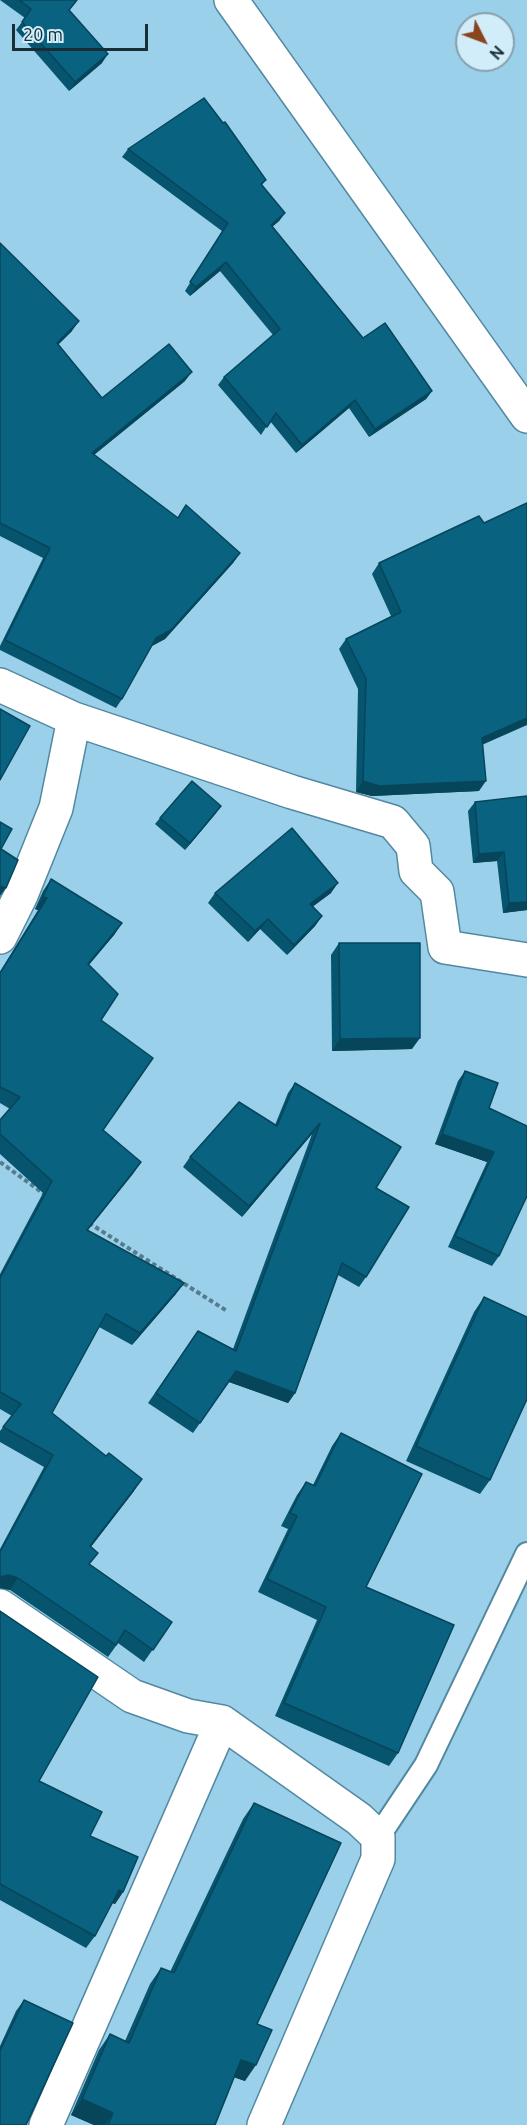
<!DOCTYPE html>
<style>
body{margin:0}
#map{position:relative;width:527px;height:2125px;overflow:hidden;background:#9ad0ea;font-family:Ubuntu,sans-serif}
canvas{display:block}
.north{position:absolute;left:455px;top:12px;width:60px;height:60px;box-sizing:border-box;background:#d2edfa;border:2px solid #87a0ac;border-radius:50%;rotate:132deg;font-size:16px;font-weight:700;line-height:24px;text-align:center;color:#172d37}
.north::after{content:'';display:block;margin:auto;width:21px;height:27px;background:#8a451c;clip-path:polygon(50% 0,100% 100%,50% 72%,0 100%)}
.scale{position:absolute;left:12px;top:24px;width:136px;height:27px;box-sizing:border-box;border:3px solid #172d37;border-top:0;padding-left:8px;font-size:18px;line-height:21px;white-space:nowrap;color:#172d37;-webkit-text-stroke:4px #d2edfa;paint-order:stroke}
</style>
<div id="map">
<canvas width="527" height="2125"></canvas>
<div class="north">N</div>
<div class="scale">20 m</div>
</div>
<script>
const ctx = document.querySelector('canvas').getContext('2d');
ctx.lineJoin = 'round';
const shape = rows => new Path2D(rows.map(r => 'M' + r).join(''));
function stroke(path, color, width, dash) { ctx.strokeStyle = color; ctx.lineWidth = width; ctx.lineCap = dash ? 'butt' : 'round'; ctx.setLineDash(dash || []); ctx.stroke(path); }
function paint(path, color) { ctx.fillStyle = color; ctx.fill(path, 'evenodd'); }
const service = shape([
 [378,1837,426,1765,527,1554]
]);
const minor = shape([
 [231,0,527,416],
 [0,685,74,719,292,792,393,822,413,846,416,871,437,892,445,947,527,960],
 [0,937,21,895,56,808,74,719],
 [0,1606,132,1696,188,1716,222,1722,46,2125],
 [222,1722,359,1819,378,1837,378,1859,264,2125]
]);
stroke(service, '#5388a0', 26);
stroke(minor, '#5388a0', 36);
stroke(shape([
 [0,1162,47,1196],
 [89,1223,227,1311]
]), '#557b8c', 4, [4.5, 3]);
stroke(service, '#fff', 22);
stroke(minor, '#fff', 33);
paint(shape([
 [0,0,77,0,69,10,102,63,69,91,16,30,25,18],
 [128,149,266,180,262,185,285,213,279,221,272,227,363,338,432,391,426,399,369,437,349,408,296,453,270,421,261,435,218,385,224,377,273,335,220,271,190,296,185,291,222,231,122,157],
 [0,243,72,331,58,345,102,398,185,381,94,455,178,518,240,553,233,563,165,639,152,646,122,699,116,708,0,650,0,646,43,558,0,536],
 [379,563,482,745,479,791,372,796,356,792,358,689,339,649,346,639,391,616,372,574],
 [527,796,527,910,503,913,497,861,473,863,468,811,475,802],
 [216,813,185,850,155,824,160,818],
 [51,879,122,923,114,935,89,965,101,1020,103,1130,141,1162,87,1231,184,1283,175,1295,132,1345,99,1327,52,1413,134,1491,91,1547,90,1564,172,1622,144,1662,118,1643,108,1657,10,1590,0,1588,0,1549,44,1467,0,1442,0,1431,12,1416,0,1409,0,1274,43,1193,0,1154,0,1120,10,1109,0,1103,0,972,38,910,35,909,43,891],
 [215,893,331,893,313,906,322,916,315,926,287,955,260,929,248,942,208,903],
 [339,943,412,1049,332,1051,331,955],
 [465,1071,489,1108,527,1126,499,1256,492,1266,448,1247,487,1162,435,1144,458,1081],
 [295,1083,376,1188,366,1277,359,1287,338,1275,295,1393,288,1403,229,1382,193,1433,148,1403,198,1331,233,1349,312,1134,242,1217,183,1167,190,1157,275,1125,288,1093],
 [484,1297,490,1480,480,1494,406,1461,474,1312],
 [341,1433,366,1587,398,1753,389,1766,275,1716,317,1620,258,1592,288,1529,281,1526,297,1495,306,1482,313,1485,332,1446],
 [0,1611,39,1781,90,1836,123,1892,115,1904,112,1903,95,1936,86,1948,0,1900],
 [254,1803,257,2024,245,2081,234,2077,215,2125,94,2125,71,2115,99,2050,110,2034,125,2041,150,1984,161,1968,170,1972,243,1819],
 [24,2000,0,2125,0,2046,16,2011]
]), '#07546e');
paint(shape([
 [108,54,102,63,69,91,75,82],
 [285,213,279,221,265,233,271,225],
 [226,262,220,271,190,296,196,287],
 [79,321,72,331,50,352,57,343],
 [192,372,185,381,85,462,92,453],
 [432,391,426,399,369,437,375,429],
 [355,400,349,408,296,453,302,445],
 [240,553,233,563,165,639,150,647,156,638],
 [527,718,527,725,475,748,482,738],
 [363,781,486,781,479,791,372,796,356,792],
 [221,806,216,813,185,850,190,843],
 [504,852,497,861,473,863,479,854],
 [338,883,331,893,303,914,310,904],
 [0,886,6,888,0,896],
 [43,897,47,898,38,910,35,909],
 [527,902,527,910,503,913,509,903],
 [322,916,315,926,287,955,294,945],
 [268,919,260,929,248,942,255,931],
 [122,923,114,935,79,976,88,964],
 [420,1038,412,1049,332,1051,340,1039],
 [320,1123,312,1134,242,1217,249,1206],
 [442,1134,494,1152,487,1162,435,1144],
 [141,1162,133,1174,78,1242,87,1230],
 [184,1283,175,1295,132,1345,140,1333],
 [236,1371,295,1393,288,1403,229,1382],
 [142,1479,134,1491,82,1558,90,1546],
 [9,1575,18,1578,10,1590,0,1588,0,1577],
 [119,1890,123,1892,115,1904,110,1902],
 [241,2060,256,2065,245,2081,230,2076],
 [82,2099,113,2113,105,2125,94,2125,71,2115]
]), '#06455a');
const building = shape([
 [19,0,77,0,69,10,108,54,75,82,22,22,31,9,19,0],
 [204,98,223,123,225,122,266,180,261,184,285,213,271,225,363,338,385,323,432,391,375,429,355,400,302,445,276,413,267,427,224,377,280,329,226,262,196,287,190,282,228,223,128,149,204,98],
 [0,243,79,321,57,343,102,398,169,344,192,372,92,453,178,518,186,505,240,553,171,630,156,638,122,699,5,640,50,548,0,523,0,243],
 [527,503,527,718,482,738,486,781,379,786,363,781,366,679,346,639,401,612,379,563,479,516,484,523,527,503],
 [0,709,30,726,0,780,0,709],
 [192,781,221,806,190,843,160,818,192,781],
 [527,796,527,902,509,903,504,852,479,854,475,802,527,796],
 [0,822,12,829,1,849,18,860,6,888,0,886,0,822],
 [292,828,338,883,310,904,322,916,294,945,268,919,255,931,215,893,292,828],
 [51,879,122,923,88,964,118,994,101,1020,153,1058,103,1130,141,1162,87,1230,184,1283,140,1333,106,1314,52,1413,106,1456,109,1453,142,1479,90,1546,98,1553,89,1564,172,1622,153,1650,125,1630,116,1645,18,1578,9,1575,0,1577,0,1552,53,1455,3,1427,21,1404,0,1392,0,1278,52,1181,0,1134,0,1120,20,1097,0,1087,0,973,47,898,43,897,51,879],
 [339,943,420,943,420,1038,340,1039,339,943],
 [465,1071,498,1083,489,1108,527,1126,527,1196,499,1256,455,1236,494,1152,442,1134,465,1071],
 [295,1083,401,1147,376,1188,409,1207,366,1277,342,1263,295,1393,236,1371,200,1423,156,1393,198,1331,236,1351,320,1123,249,1206,190,1157,239,1102,277,1126,295,1083],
 [484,1297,527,1317,527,1399,490,1480,416,1446,484,1297],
 [341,1433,422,1474,366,1587,454,1625,398,1753,284,1703,326,1607,267,1579,297,1516,290,1513,306,1482,315,1486,341,1433],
 [0,1611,98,1677,39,1781,102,1812,90,1836,138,1857,123,1892,119,1890,95,1936,0,1884,0,1611],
 [254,1803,341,1843,257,2024,272,2030,256,2065,241,2060,215,2125,108,2125,113,2113,82,2099,110,2034,129,2043,161,1968,174,1973,254,1803],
 [24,2000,73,2023,26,2125,0,2125,0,2051,24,2000]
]);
paint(building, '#086280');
stroke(building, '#06455a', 1.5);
</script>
